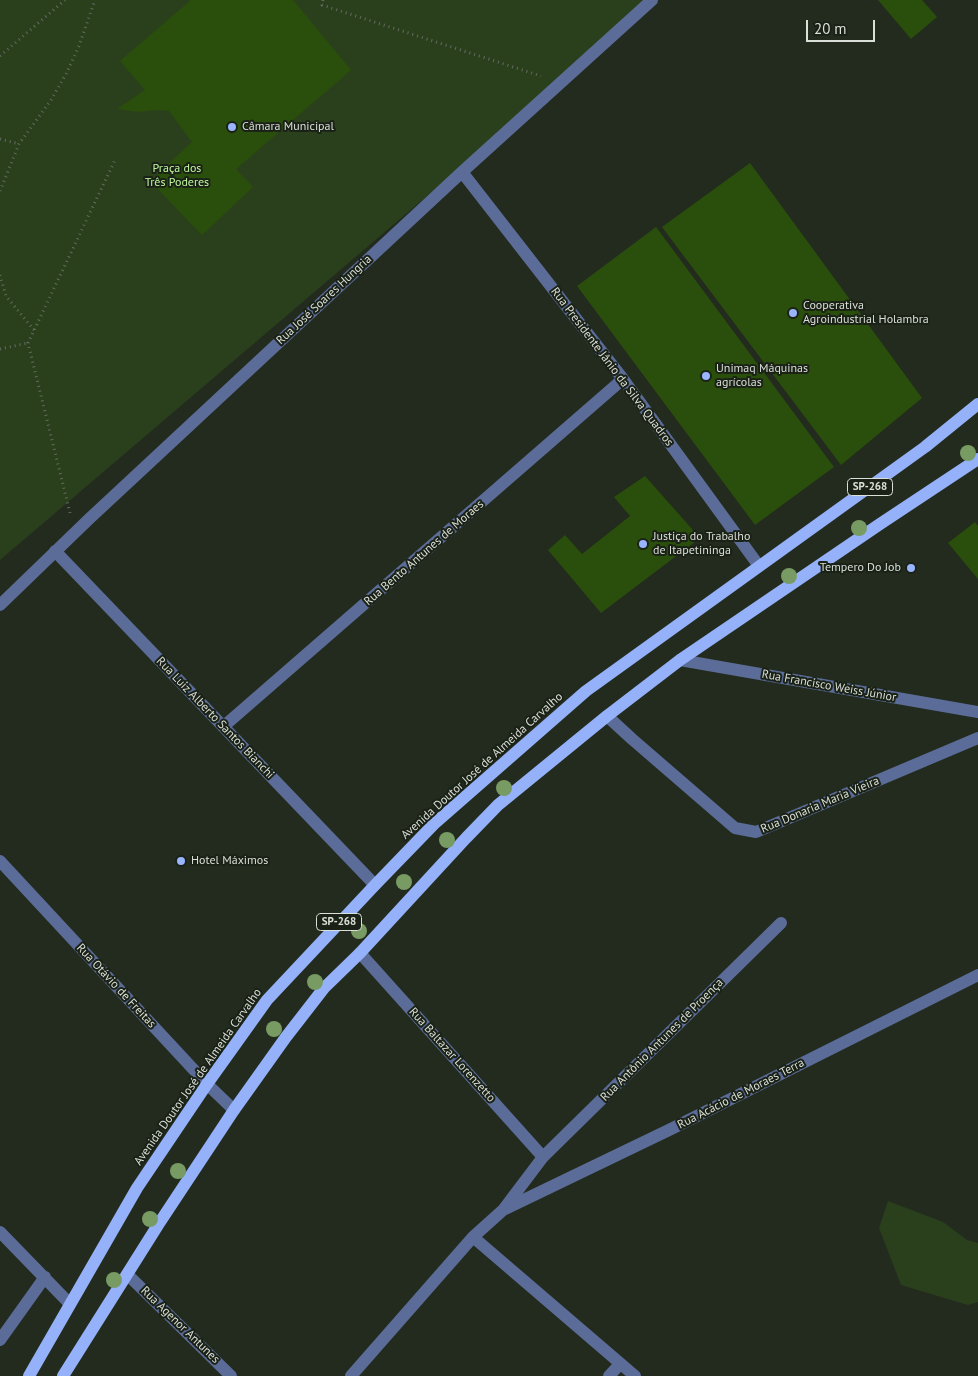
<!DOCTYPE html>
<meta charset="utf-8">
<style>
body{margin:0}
#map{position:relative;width:978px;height:1376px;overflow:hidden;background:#232b1f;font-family:"PT Sans",sans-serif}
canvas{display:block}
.scale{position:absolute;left:806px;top:20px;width:69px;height:22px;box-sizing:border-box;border:2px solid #dadfd7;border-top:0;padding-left:6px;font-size:15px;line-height:18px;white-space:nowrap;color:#dadfd7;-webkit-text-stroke:4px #1a2116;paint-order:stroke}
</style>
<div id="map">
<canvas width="978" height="1376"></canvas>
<div class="scale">20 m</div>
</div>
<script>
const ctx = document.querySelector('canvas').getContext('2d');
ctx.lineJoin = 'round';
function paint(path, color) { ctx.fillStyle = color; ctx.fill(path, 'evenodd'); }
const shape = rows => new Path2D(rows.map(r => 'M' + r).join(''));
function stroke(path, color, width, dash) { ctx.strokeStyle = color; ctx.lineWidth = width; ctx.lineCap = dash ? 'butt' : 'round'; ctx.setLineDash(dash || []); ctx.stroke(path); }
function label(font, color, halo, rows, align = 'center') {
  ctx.font = font + ' "PT Sans",sans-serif'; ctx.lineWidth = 4; ctx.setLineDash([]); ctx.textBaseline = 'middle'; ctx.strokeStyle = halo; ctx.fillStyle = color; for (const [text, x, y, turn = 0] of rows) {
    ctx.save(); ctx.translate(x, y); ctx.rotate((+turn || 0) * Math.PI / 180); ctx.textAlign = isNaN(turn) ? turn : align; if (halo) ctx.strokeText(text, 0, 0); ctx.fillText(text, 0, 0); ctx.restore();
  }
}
paint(shape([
 [0,0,645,0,563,80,0,560],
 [888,1201,943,1222,967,1240,978,1243,978,1302,968,1305,901,1285,879,1228]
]), '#2a401c');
paint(shape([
 [191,0,293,0,351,70,236,169,253,187,202,235,150,181,192,142,169,111,157,110,138,112,117,109,145,90,120,61],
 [878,0,922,0,937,17,911,39],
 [750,163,922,398,841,465,662,227],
 [656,227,834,467,755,525,577,286],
 [645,476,700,538,601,613,548,550,565,535,582,554,630,516,614,497],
 [975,522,978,526,978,579,948,543]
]), '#2a4e0b');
stroke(shape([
 [323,0,322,5,541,76],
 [0,56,65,0],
 [0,139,19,144],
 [0,191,19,144,51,100,66,74,79,46,95,0],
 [0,275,6,296,34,330],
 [0,349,28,343],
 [70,513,28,343,115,160]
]), '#646b61', 3, [1, 4]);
stroke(shape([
 [462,172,623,379,759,566],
 [55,551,375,885],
 [0,605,89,519,462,172,652,0],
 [680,660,978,712],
 [607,716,632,739,735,828,756,832,978,738],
 [224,726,623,379],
 [0,861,207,1084,234,1110],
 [360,953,543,1157],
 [505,1209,671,1129,978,975],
 [0,1232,70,1304],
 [473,1237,635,1376],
 [128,1275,231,1376],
 [0,1340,45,1277],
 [351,1376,473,1237,503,1210,543,1157,781,923],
 [609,1376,620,1364]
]), '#5b6c98', 12);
stroke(shape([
 [29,1376,137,1188,207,1084,267,1000,375,885,434,824,586,691,925,447,978,404],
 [63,1376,158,1225,234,1110,286,1037,324,988,360,953,466,838,498,805,607,716,680,660,880,524,978,459]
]), '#94b1f9', 12);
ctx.fillStyle = '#789b64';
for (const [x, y] of [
 [968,453],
 [859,528],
 [789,576],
 [504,788],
 [447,840],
 [404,882],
 [359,931],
 [315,982],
 [274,1029],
 [178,1171],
 [150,1219],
 [114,1280]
]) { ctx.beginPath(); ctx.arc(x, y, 8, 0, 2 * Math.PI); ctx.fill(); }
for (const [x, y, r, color] of [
 [232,127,5,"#99b5fd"],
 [793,313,5,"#99b5fd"],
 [706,376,5,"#99b5fd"],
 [643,544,5,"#99b5fd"],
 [911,568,5,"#99b5fd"],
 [181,861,5,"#99b5fd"]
]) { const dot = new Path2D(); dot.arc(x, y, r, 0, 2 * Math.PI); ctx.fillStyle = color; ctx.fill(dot); stroke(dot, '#1a2116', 2); }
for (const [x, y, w] of [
 [870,487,45],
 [339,922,45]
]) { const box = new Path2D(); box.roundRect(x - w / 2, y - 8.5, w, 17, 4); ctx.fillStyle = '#1a2116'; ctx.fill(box); stroke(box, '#dadfd7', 1); }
label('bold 11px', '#dadfd7', null, [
 ["SP-268",870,487],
 ["SP-268",339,922]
]);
label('12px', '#dadfd7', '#1a2116', [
 ["Câmara Municipal",242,127],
 ["Cooperativa",803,306],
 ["Agroindustrial Holambra",803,320],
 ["Unimaq Máquinas",716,369],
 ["agrícolas",716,383],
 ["Justiça do Trabalho",653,537],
 ["de Itapetininga",653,551],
 ["Tempero Do Job",901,568,"right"],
 ["Hotel Máximos",191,861]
], 'left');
label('12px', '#bef69c', '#1a2116', [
 ["Praça dos",177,169],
 ["Três Poderes",177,183]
]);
label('12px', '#dadfd7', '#1a2116', [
 ["Rua José Soares Hungria",324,300,-43],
 ["Rua Presidente Jânio da Silva Quadros",612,367,53],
 ["Rua Bento Antunes de Moraes",424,553,-41],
 ["Rua Francisco Weiss Júnior",829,686,10],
 ["Rua Luiz Alberto Santos Bianchi",215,718,46],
 ["Avenida Doutor José de Almeida Carvalho",482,766,-42],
 ["Rua Donaria Maria Vieira",820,805,-23],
 ["Rua Otávio de Freitas",116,986,47],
 ["Rua Antônio Antunes de Proença",662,1040,-45],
 ["Rua Baltazar Lorenzetto",452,1055,48],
 ["Avenida Doutor José de Almeida Carvalho",198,1077,-55],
 ["Rua Acácio de Moraes Terra",741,1094,-27],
 ["Rua Agenor Antunes",180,1325,44]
]);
</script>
